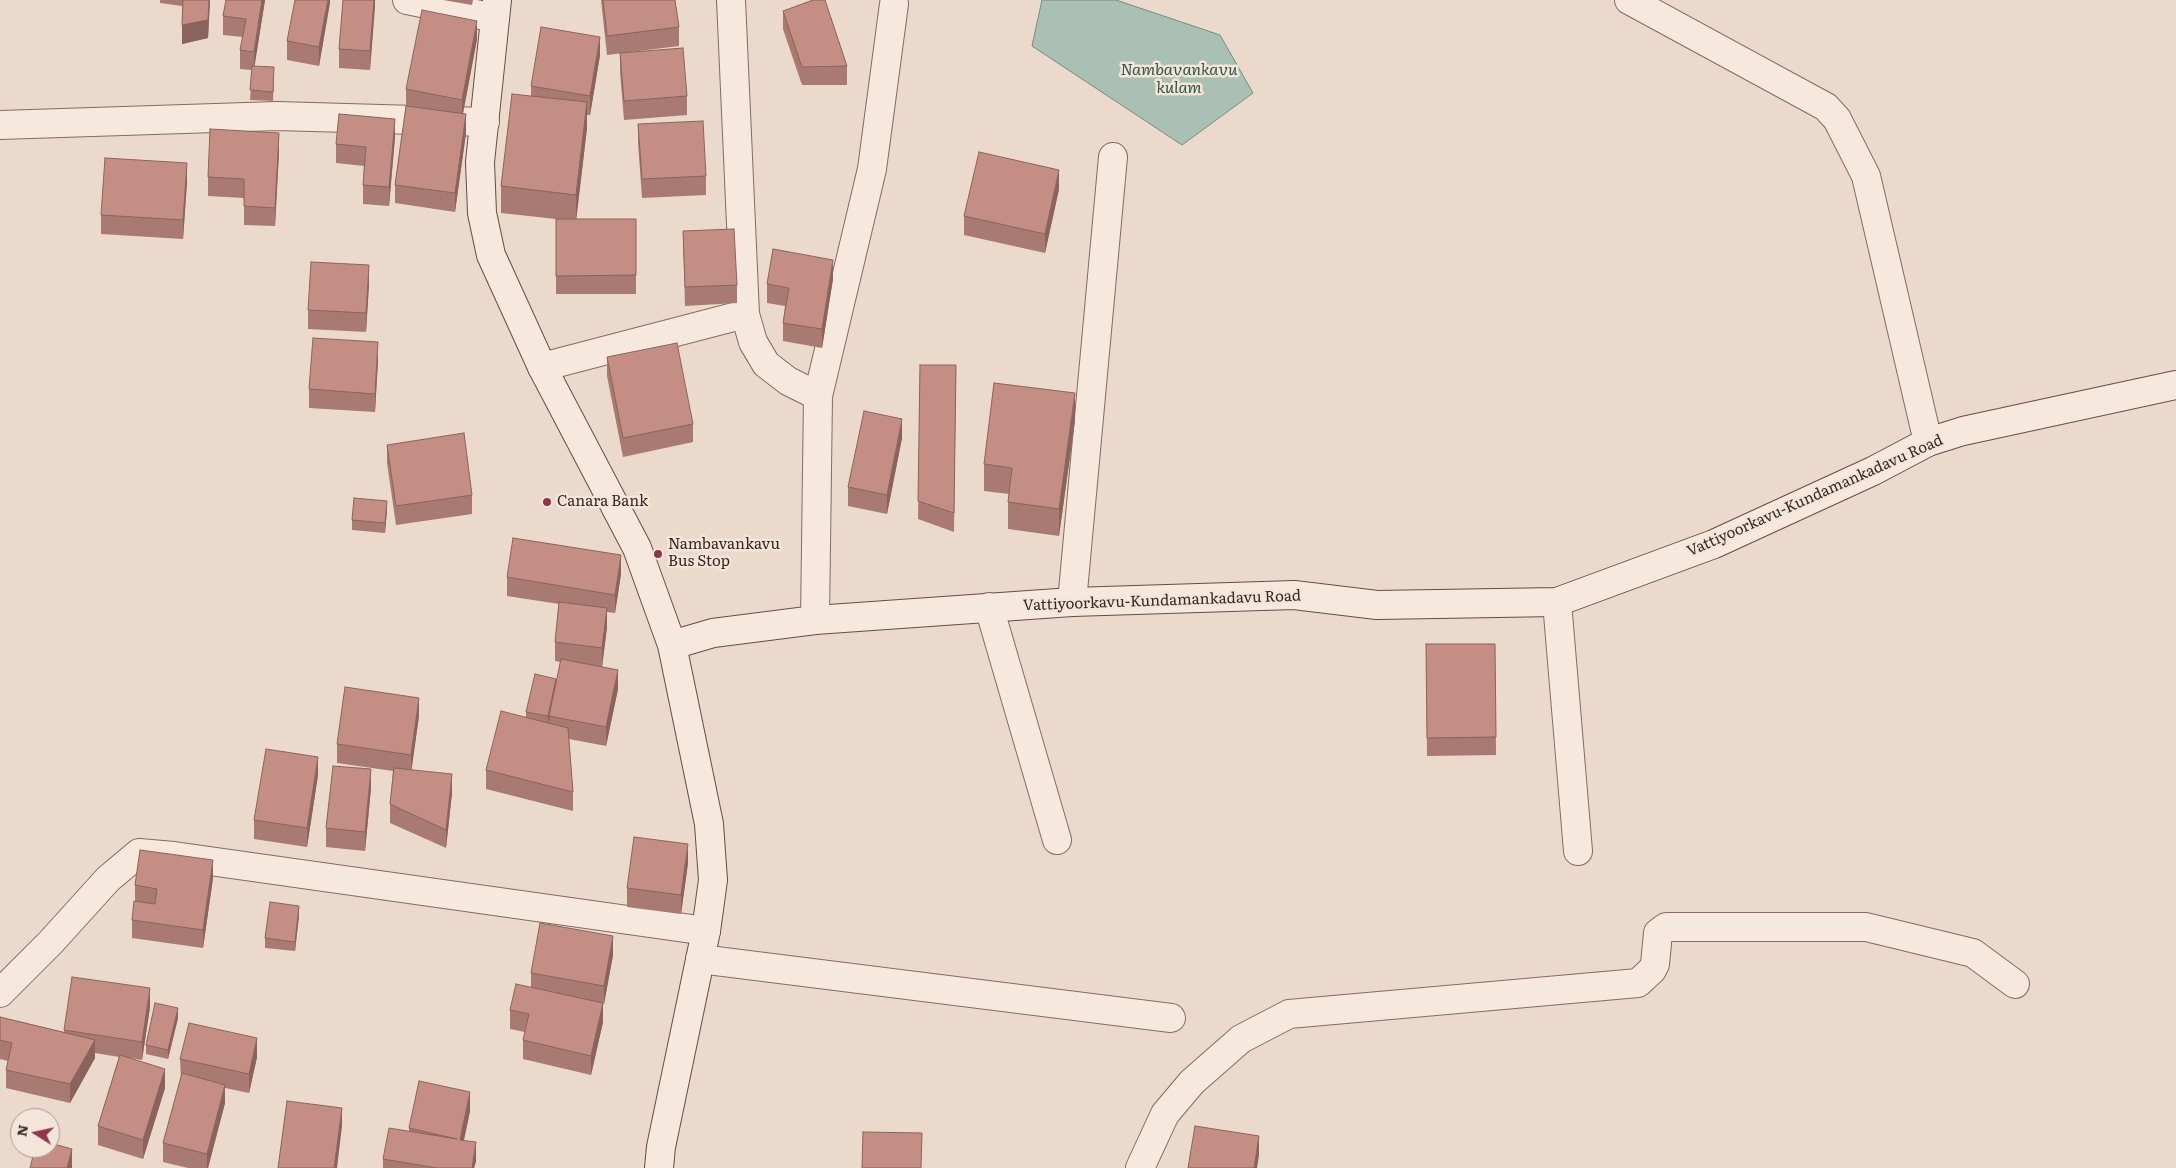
<!DOCTYPE html>
<style>
body{margin:0}
#map{position:relative;width:2176px;height:1168px;overflow:hidden;background:#ebd9cb;font-family:Literata,serif}
canvas{display:block}
.north{position:absolute;left:10px;top:1108px;width:50px;height:50px;box-sizing:border-box;background:#f3e5d9;border:1px solid #a89990;border-radius:50%;rotate:280deg;font-size:14px;font-weight:700;line-height:20px;text-align:center;color:#382722}
.north::after{content:'';display:block;margin:auto;width:18px;height:22px;background:#8f364e;clip-path:polygon(50% 0,100% 100%,50% 72%,0 100%)}
</style>
<div id="map">
<canvas width="2176" height="1168"></canvas>
<div class="north">N</div>
</div>
<script>
const ctx = document.querySelector('canvas').getContext('2d');
ctx.lineJoin = 'round';
function paint(path, color) { ctx.fillStyle = color; ctx.fill(path, 'evenodd'); }
const shape = rows => new Path2D(rows.map(r => 'M' + r).join(''));
function stroke(path, color, width, dash) { ctx.strokeStyle = color; ctx.lineWidth = width; ctx.lineCap = dash ? 'butt' : 'round'; ctx.setLineDash(dash || []); ctx.stroke(path); }
function label(font, color, halo, rows, align = 'center') {
  ctx.font = font + ' Literata,serif'; ctx.lineWidth = 5; ctx.setLineDash([]); ctx.textBaseline = 'middle'; ctx.strokeStyle = halo; ctx.fillStyle = color; for (const [text, x, y, turn = 0] of rows) {
    ctx.save(); ctx.translate(x, y); ctx.rotate((+turn || 0) * Math.PI / 180); ctx.textAlign = isNaN(turn) ? turn : align; if (halo) ctx.strokeText(text, 0, 0); ctx.fillText(text, 0, 0); ctx.restore();
  }
}
const water = shape([
 [1042,0,1116,0,1220,35,1253,93,1182,145,1032,46,1042,0]
]);
paint(water, '#abc0b4');
stroke(water, '#728e7f', 1);
const street = shape([
 [407,0,495,18],
 [731,0,745,314,753,342,766,364,788,381,818,396,815,620],
 [1629,0,1826,107,1837,119,1866,176,1928,442],
 [0,125,277,116,485,122],
 [542,367,745,314],
 [818,396,872,169,894,4],
 [1072,602,1113,157],
 [1557,602,1578,851],
 [989,607,1057,840],
 [700,959,1171,1018],
 [0,993,51,942,108,879,139,853,174,856,706,931],
 [1140,1168,1165,1114,1192,1082,1241,1039,1289,1014,1638,983,1652,970,1655,964,1658,933,1666,927,1866,927,1973,953,2015,984]
]);
const secondary = shape([
 [497,0,480,162,482,213,491,255,542,367,637,548,672,645],
 [659,1168,661,1147,706,931,713,880,709,824,672,645,713,633,815,620,1072,602,1294,595,1377,605,1557,602,1714,544,1873,471,1928,442,1963,431,2176,385]
]);
stroke(street, '#866a60', 30);
stroke(secondary, '#684c43', 30);
stroke(street, '#f6e8dd', 28);
stroke(secondary, '#f6e8dd', 28);
paint(shape([
 [160,0,210,0,208,38,182,44,182,6,160,3],
 [226,0,265,0,254,66,274,77,273,101,250,100,252,70,240,69,240,50,243,37,223,35,223,16],
 [330,0,319,66,287,60,287,41],
 [375,0,370,70,339,68,339,49],
 [443,0,473,0,472,5],
 [601,0,675,0,679,27,679,46,607,55],
 [783,11,847,66,847,85,802,85,783,29],
 [477,39,463,114,466,133,455,212,395,203,395,185,406,107,406,89],
 [620,53,687,96,687,115,624,120,620,72],
 [600,55,590,115,587,115,587,128,576,219,636,219,636,294,556,294,556,219,501,213,501,186,531,96,531,86],
 [638,124,706,176,706,195,642,198,638,143],
 [395,137,389,206,363,204,363,185,364,166,336,163,336,144],
 [279,152,275,226,244,225,244,198,208,196,208,177],
 [187,182,183,239,101,234,101,215],
 [1059,189,1045,253,964,235,964,216],
 [683,231,737,285,737,303,685,306],
 [833,279,822,348,783,341,783,323,785,306,767,303,767,284],
 [369,284,366,332,308,329,308,310],
 [607,357,693,424,693,442,623,457,607,376],
 [378,360,375,412,309,408,309,389],
 [920,365,956,365,954,532,918,519],
 [1075,420,1059,536,1008,529,1008,502,1009,494,984,491,984,464],
 [902,438,887,514,848,506,848,487],
 [387,445,472,495,472,514,396,525,387,463],
 [387,510,385,533,352,530,352,520],
 [621,574,615,613,607,612,607,627,602,667,618,689,606,746,569,739,573,792,573,811,486,789,486,770,526,718,526,712,556,684,560,662,555,661,555,642,559,604,507,596,507,577],
 [1426,644,1495,644,1496,755,1427,756],
 [419,716,411,770,452,793,446,848,390,823,390,804,393,771,337,763,337,744],
 [318,775,307,847,254,839,254,820],
 [371,788,365,851,326,847,326,828],
 [688,863,681,914,627,907,627,888],
 [213,878,203,948,132,938,132,920,135,901,135,885],
 [299,916,295,951,265,948,265,938],
 [613,955,604,1004,603,1004,603,1022,591,1075,523,1059,523,1040,525,1032,510,1029,510,1010,531,987,531,973],
 [150,1007,142,1060,130,1058,165,1088,143,1159,98,1145,98,1126,119,1057,95,1053,95,1058,70,1103,6,1088,6,1070,8,1061,0,1059,0,1017,64,1032,64,1030],
 [178,1018,168,1059,146,1054,146,1045],
 [257,1057,249,1093,225,1088,225,1103,208,1168,188,1168,163,1162,163,1143,181,1078,180,1059],
 [470,1111,464,1140,476,1161,474,1168,383,1168,383,1159,409,1131,409,1128]
]), '#a97a72');
paint(shape([
 [209,0,210,0,208,38,182,44,182,25],
 [262,0,265,0,254,70,254,52],
 [328,0,330,0,330,3,319,66,319,47],
 [374,0,375,0,375,7,370,70,370,51],
 [477,21,477,39,462,118,462,100],
 [600,37,600,55,590,115,590,96],
 [587,102,587,128,576,222,576,195],
 [466,114,466,133,455,212,455,193],
 [395,119,395,137,389,206,389,187],
 [279,133,279,152,275,226,275,208],
 [187,163,187,182,183,239,183,220],
 [1059,170,1059,189,1045,253,1045,234],
 [833,260,833,279,822,348,822,329],
 [369,265,369,284,366,332,366,313],
 [378,342,378,360,375,412,375,394],
 [1075,393,1075,420,1059,536,1059,509],
 [902,419,902,438,887,514,887,495],
 [387,501,387,510,385,533,385,523],
 [621,555,621,574,615,613,615,595],
 [607,608,607,627,602,667,602,648],
 [618,670,618,689,606,746,606,727],
 [556,679,556,688,548,726,548,716],
 [419,698,419,716,411,774,411,755],
 [318,757,318,775,307,847,307,828],
 [371,769,371,788,365,851,365,832],
 [452,774,452,793,446,848,446,830],
 [688,844,688,863,681,914,681,895],
 [213,860,213,878,203,948,203,930],
 [299,906,299,916,295,951,295,942],
 [613,936,613,955,604,1004,604,986],
 [150,988,150,1007,142,1060,142,1042],
 [603,1003,603,1022,591,1075,591,1056],
 [178,1008,178,1018,168,1059,168,1050],
 [257,1038,257,1057,249,1093,249,1074],
 [95,1040,95,1058,70,1103,70,1084],
 [165,1069,165,1088,143,1159,143,1140],
 [225,1085,225,1103,208,1168,207,1168,207,1154],
 [470,1092,470,1111,460,1158,460,1140],
 [342,1108,342,1126,337,1168,334,1168],
 [1259,1136,1259,1155,1257,1168,1254,1168],
 [476,1142,476,1161,474,1168,472,1168],
 [72,1149,72,1168,67,1168]
]), '#8a635c');
const building = shape([
 [183,0,209,0,208,20,182,25,183,0],
 [226,0,262,0,254,52,240,50,246,19,223,16,226,0],
 [295,0,328,0,319,47,287,41,295,0],
 [343,0,374,0,370,51,339,49,343,0],
 [603,0,675,0,679,27,607,36,603,0],
 [813,0,825,0,847,66,802,67,783,11,813,0],
 [422,10,477,21,462,100,406,89,422,10],
 [541,27,600,37,590,96,531,86,541,27],
 [683,48,687,96,624,101,620,53,683,48],
 [252,66,274,67,273,92,250,90,252,66],
 [512,94,587,102,576,195,501,186,512,94],
 [406,106,466,114,455,193,395,185,406,106],
 [339,114,395,119,389,187,363,185,366,147,336,144,339,114],
 [703,121,706,176,642,179,638,124,703,121],
 [210,129,279,133,275,208,244,206,244,179,208,177,210,129],
 [979,152,1059,170,1045,234,964,216,979,152],
 [105,158,187,163,183,220,101,215,105,158],
 [556,219,636,219,636,275,556,276,556,219],
 [734,229,737,285,685,287,683,231,734,229],
 [773,249,833,260,822,329,783,323,789,288,767,284,773,249],
 [311,262,369,265,366,313,308,310,311,262],
 [313,338,378,342,375,394,309,389,313,338],
 [677,343,693,424,623,438,607,357,677,343],
 [920,365,956,365,954,513,918,501,920,365],
 [994,383,1075,393,1059,509,1008,502,1012,468,984,464,994,383],
 [864,411,902,419,887,495,848,487,864,411],
 [464,433,472,495,396,506,387,445,464,433],
 [354,498,387,501,385,523,352,520,354,498],
 [513,538,621,555,615,595,507,577,513,538],
 [559,602,607,608,602,648,555,642,559,602],
 [1426,644,1495,644,1496,737,1427,738,1426,644],
 [561,659,618,670,606,727,549,716,561,659],
 [535,674,556,679,548,716,526,712,535,674],
 [345,687,419,698,411,755,337,744,345,687],
 [501,711,568,728,573,792,486,770,501,711],
 [266,749,318,757,307,828,254,820,266,749],
 [333,766,371,769,365,832,326,828,333,766],
 [394,768,452,774,446,830,390,804,394,768],
 [634,837,688,844,681,895,627,888,634,837],
 [140,850,213,860,203,930,132,920,134,901,155,904,157,889,135,885,140,850],
 [270,902,299,906,295,942,265,938,270,902],
 [540,923,613,936,604,986,531,973,540,923],
 [72,977,150,988,142,1042,64,1030,72,977],
 [516,984,603,1003,591,1056,523,1040,529,1014,510,1010,516,984],
 [155,1003,178,1008,168,1050,146,1045,155,1003],
 [0,1017,95,1040,70,1084,6,1070,12,1043,0,1040,0,1017],
 [189,1023,257,1038,249,1074,180,1059,189,1023],
 [120,1055,165,1069,143,1140,98,1126,120,1055],
 [182,1073,225,1085,207,1154,163,1143,182,1073],
 [419,1081,470,1092,460,1140,476,1142,472,1168,437,1168,383,1159,389,1128,457,1139,409,1128,419,1081],
 [287,1101,342,1108,334,1168,278,1168,287,1101],
 [1195,1126,1259,1136,1254,1168,1188,1168,1195,1126],
 [863,1132,922,1133,921,1168,862,1168,863,1132],
 [50,1143,72,1149,67,1168,30,1168,35,1148,50,1148,50,1143]
]);
paint(building, '#c58e84');
stroke(building, '#8a635c', 1);
for (const [x, y, r, color] of [
 [547,502,5,"#8f364e"],
 [658,554,5,"#8f364e"]
]) { const dot = new Path2D(); dot.arc(x, y, r, 0, 2 * Math.PI); ctx.fillStyle = color; ctx.fill(dot); stroke(dot, '#f3e5d9', 2); }
label('15px', '#382722', '#f3e5d9', [
 ["Vattiyoorkavu-Kundamankadavu Road",1815,496,-24],
 ["Vattiyoorkavu-Kundamankadavu Road",1162,601,-2]
]);
label('15px', '#382722', '#f3e5d9', [
 ["Canara Bank",557,502],
 ["Nambavankavu",668,545],
 ["Bus Stop",668,562]
], 'left');
label('italic 16px', '#33564b', '#f3e5d9', [
 ["Nambavankavu",1179,70],
 ["kulam",1179,88]
]);
</script>
